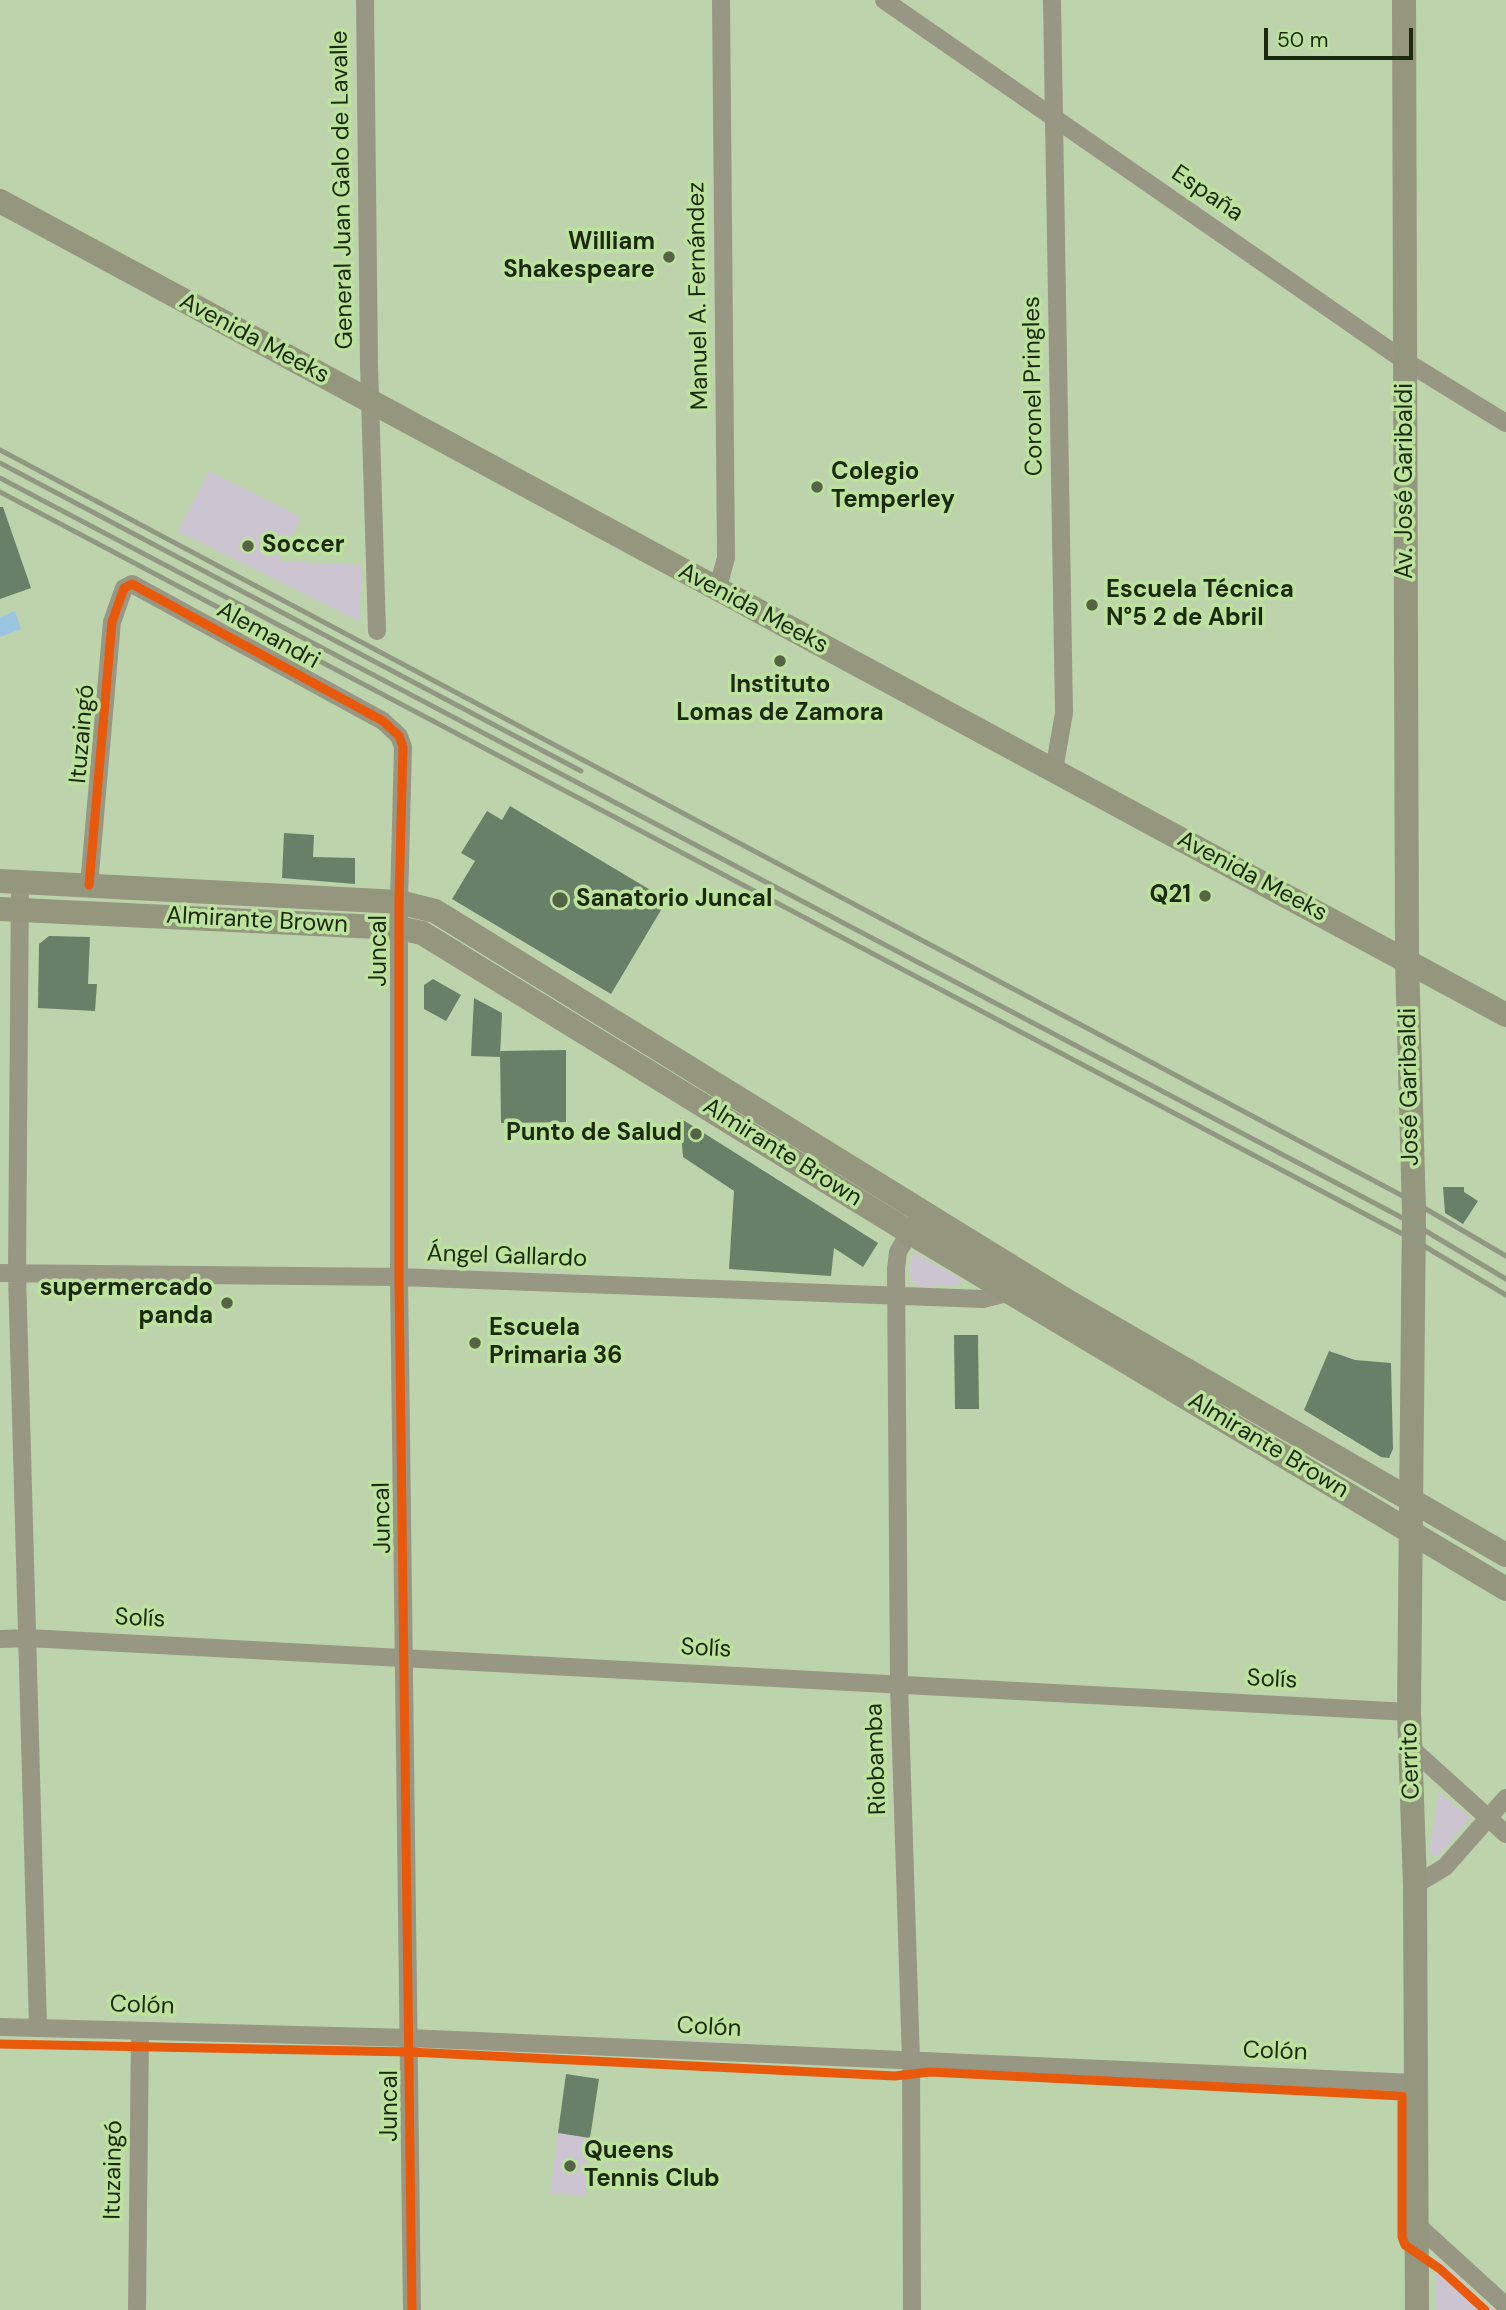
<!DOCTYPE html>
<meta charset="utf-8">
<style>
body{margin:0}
#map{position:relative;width:1506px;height:2310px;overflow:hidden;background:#bdd3ac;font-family:"DM Sans",sans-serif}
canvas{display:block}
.scale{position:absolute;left:1264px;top:28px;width:149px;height:32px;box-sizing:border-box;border:4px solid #1b290e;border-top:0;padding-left:9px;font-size:21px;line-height:24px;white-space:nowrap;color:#1b290e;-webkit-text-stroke:5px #bce29d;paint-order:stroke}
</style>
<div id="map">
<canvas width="1506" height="2310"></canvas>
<div class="scale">50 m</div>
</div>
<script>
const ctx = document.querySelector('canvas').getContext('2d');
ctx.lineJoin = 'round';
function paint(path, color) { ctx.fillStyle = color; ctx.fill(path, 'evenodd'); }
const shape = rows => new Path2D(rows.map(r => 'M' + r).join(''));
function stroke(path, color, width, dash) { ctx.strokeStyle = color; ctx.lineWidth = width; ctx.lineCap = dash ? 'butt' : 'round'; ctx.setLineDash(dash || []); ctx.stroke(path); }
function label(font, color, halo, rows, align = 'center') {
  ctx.font = font + ' "DM Sans",sans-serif'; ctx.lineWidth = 7; ctx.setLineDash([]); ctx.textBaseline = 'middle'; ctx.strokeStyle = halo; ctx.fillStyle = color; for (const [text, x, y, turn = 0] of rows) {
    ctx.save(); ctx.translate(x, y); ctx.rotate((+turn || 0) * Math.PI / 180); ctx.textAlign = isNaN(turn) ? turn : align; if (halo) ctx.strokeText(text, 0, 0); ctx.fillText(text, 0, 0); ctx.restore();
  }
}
paint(shape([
 [209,471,301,517,279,561,362,565,359,621,178,531],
 [912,1252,963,1280,955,1285,920,1287,913,1283,909,1271],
 [1439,1792,1470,1818,1438,1856,1429,1853],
 [558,2133,590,2138,585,2196,550,2193],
 [1436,2257,1493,2310,1435,2310]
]), '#ccc4d1');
paint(shape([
 [15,611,21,629,0,637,0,617]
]), '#9ac6e4');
paint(shape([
 [0,507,3,507,31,588,0,599],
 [510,806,667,900,611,994,452,899,475,861,461,853,487,811,502,820],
 [284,833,314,835,313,857,355,858,355,884,282,878],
 [49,936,90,937,88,984,97,984,95,1011,38,1008,39,944],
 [433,979,461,995,446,1021,424,1009,424,985],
 [474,998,502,1013,500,1057,471,1056],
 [566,1050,566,1122,501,1123,500,1051],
 [680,1118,878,1243,863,1267,834,1248,831,1276,729,1269,734,1191,683,1157],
 [1443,1187,1464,1187,1464,1192,1478,1201,1463,1224,1445,1213],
 [954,1335,978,1335,979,1409,955,1409],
 [1329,1351,1355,1360,1391,1363,1393,1449,1389,1458,1381,1457,1304,1410],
 [566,2074,599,2079,590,2138,558,2133]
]), '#688067');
stroke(shape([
 [365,0,369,365,377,631],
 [884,0,1405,361,1506,423],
 [1052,0,1064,713,1054,770],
 [717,590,726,558,721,0],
 [20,882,17,1273,38,2027],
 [89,885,112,622,124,588,132,584,383,721,399,736,403,747,399,902,399,1277,412,2310],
 [0,1273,399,1277,983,1299,1011,1292],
 [0,1639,28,1638,1409,1712],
 [1412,1749,1506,1834],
 [1415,1885,1445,1867,1506,1798],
 [0,2027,410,2038,1415,2083],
 [1417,2225,1506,2306],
 [137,2310,140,2031],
 [912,2310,911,2061,899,1685,896,1269,898,1252,915,1223]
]), '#989784', 18);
stroke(shape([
 [1404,0,1407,961,1414,1212,1409,1712,1415,1885,1417,2310],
 [0,201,1506,1015],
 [0,881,399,902,435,911,1067,1301,1506,1555],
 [0,909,399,928,422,933,909,1232,1506,1589]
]), '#94967e', 24);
stroke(shape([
 [0,450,1414,1202,1506,1256],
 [0,463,581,771],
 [0,478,1414,1224,1506,1279],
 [0,492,1414,1240,1506,1295]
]), '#919881', 5);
stroke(shape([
 [89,885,112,622,124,588,132,584,383,721,399,736,403,747,399,902,399,1277,412,2310],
 [0,2044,410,2052,895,2076,930,2072,1402,2096,1402,2237,1405,2245,1440,2269,1485,2310]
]), '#e8590c', 9);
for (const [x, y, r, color] of [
 [669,257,7,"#546445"],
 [817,487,7,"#546445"],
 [248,546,7,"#546445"],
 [1092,605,7,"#546445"],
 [780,661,7,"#546445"],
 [1205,896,7,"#546445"],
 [560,900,9,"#546445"],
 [696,1134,7,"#546445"],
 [227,1303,7,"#546445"],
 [475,1343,7,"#546445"],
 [570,2166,7,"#546445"]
]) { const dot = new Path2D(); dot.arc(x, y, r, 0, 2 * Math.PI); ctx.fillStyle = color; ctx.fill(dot); stroke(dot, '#bce29d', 2.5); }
label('24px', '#1b290e', '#bce29d', [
 ["General Juan Galo de Lavalle",343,190,-91],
 ["España",1207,194,34],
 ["Manuel A. Fernández",699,296,-91],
 ["Avenida Meeks",254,339,28],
 ["Coronel Pringles",1034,386,-91],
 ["Av. José Garibaldi",1406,481,-90],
 ["Avenida Meeks",753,609,28],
 ["Alemandri",268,636,29],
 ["Ituzaingó",83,734,-85],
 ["Avenida Meeks",1252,877,28],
 ["Almirante Brown",257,921,3],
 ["Juncal",380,951,-90],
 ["José Garibaldi",1410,1087,-91],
 ["Almirante Brown",782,1153,32],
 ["Ángel Gallardo",507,1257,2],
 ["Almirante Brown",1268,1446,31],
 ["Juncal",383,1518,-91],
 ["Solís",140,1619,3],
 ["Solís",706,1649,3],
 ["Solís",1272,1680,3],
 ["Riobamba",877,1759,-92],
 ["Cerrito",1411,1761,-92],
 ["Colón",142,2006,2],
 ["Colón",709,2028,3],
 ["Colón",1275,2052,2],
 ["Juncal",391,2106,-90],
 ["Ituzaingó",114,2170,-89]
]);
label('bold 24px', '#1b290e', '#bce29d', [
 ["William",655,243,"right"],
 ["Shakespeare",655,271,"right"],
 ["Colegio",831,473],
 ["Temperley",831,501],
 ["Soccer",262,546],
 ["Escuela Técnica",1106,591],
 ["N°5 2 de Abril",1106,619],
 ["Instituto",780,686,"center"],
 ["Lomas de Zamora",780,714,"center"],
 ["Q21",1191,896,"right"],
 ["Sanatorio Juncal",576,900],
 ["Punto de Salud",682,1134,"right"],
 ["supermercado",213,1289,"right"],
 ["panda",213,1317,"right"],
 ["Escuela",489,1329],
 ["Primaria 36",489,1357],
 ["Queens",584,2152],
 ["Tennis Club",584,2180]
], 'left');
</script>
